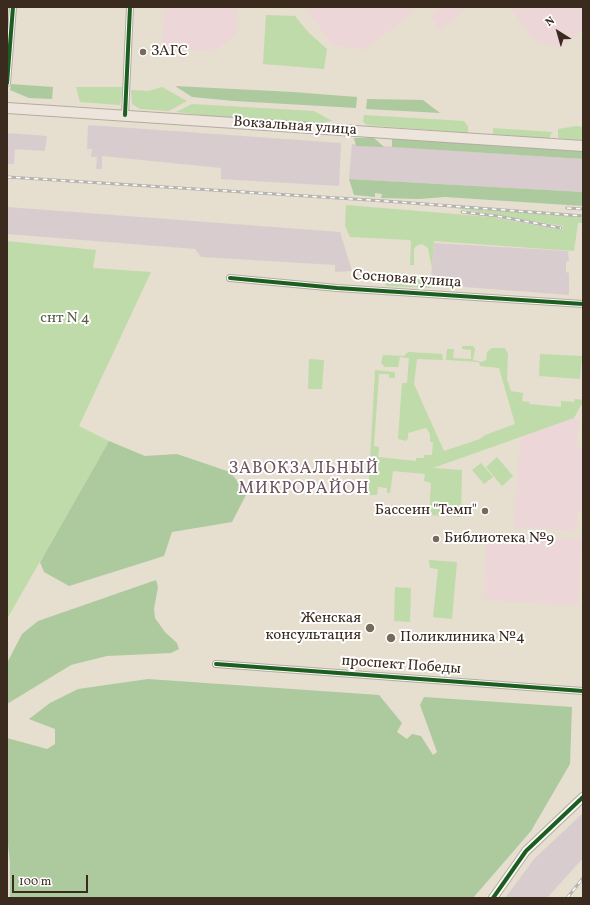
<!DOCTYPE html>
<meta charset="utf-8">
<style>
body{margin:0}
#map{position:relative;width:590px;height:905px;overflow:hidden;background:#e6dece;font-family:Vollkorn,serif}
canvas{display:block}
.frame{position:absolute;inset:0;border:8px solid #3b2a1e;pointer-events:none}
.north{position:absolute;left:538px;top:12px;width:40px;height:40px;-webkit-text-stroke:3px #fff;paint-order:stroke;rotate:323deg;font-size:11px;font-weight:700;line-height:16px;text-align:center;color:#3b2a1e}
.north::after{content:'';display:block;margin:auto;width:14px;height:18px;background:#3b2a1e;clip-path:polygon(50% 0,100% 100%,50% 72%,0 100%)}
.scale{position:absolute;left:12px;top:875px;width:76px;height:18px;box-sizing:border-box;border:2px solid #3b2a1e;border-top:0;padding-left:5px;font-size:12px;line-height:14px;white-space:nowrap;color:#3b2a1e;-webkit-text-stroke:3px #fff;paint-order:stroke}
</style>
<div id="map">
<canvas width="590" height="905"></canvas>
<div class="frame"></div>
<div class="north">N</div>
<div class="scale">100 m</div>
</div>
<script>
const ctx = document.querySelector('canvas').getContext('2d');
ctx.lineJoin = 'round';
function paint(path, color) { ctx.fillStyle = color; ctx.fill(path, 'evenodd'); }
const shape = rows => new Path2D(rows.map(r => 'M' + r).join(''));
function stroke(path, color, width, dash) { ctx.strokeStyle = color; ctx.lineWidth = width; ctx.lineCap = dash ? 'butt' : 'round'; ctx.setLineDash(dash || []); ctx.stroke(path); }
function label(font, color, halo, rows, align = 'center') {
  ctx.font = font + ' Vollkorn,serif'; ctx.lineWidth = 4; ctx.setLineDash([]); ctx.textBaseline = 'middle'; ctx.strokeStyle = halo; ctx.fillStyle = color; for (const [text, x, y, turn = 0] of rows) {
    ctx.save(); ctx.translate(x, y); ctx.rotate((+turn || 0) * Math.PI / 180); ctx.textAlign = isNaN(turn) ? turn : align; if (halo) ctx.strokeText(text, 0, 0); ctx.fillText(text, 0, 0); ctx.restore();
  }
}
paint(shape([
 [164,7,238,7,235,36,214,51,162,47],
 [304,7,420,7,364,50,333,45],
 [438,7,469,7,440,29,430,16,439,9],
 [510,7,583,7,583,30,560,47,535,41],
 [574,418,579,421,576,448,583,449,583,511,578,511,576,531,514,527,521,436],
 [487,535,582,540,578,605,484,600]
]), '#edd6d8');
paint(shape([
 [88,125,341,143,339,186,221,179,221,168,102,156,102,169,96,169,97,157,91,157,92,149,87,149],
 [7,133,47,136,45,151,15,149,14,164,7,164],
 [352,144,583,159,583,192,349,179],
 [7,207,340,232,352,271,335,272,335,265,201,257,195,249,7,234],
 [434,243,568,251,569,261,566,262,566,272,569,273,569,295,439,285,438,279,431,279],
 [583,813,583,858,547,898,505,898,535,858]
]), '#d9cccf');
paint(shape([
 [266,15,295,16,308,32,327,49,324,69,263,64],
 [76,87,124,87,120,105,80,102],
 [162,87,187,101,169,111,140,109,132,104,131,90,148,91],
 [192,104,314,111,332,121,317,123,219,117,176,112],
 [364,115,464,121,468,126,468,133,367,125,363,122],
 [576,126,583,127,583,140,561,139,558,137,558,129],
 [493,128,552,132,549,139,493,134],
 [346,205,491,217,563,230,563,226,448,207,572,216,583,218,583,223,578,223,574,251,434,241,432,268,428,248,422,244,416,246,414,249,414,265,410,265,411,242,410,240,350,237,345,226],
 [7,241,96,250,93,268,151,272,79,426,109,441,7,619],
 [389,276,427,280,430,282,431,288,387,286,384,283,383,279],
 [462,346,473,346,475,349,473,360,482,362,486,360,487,352,492,348,505,348,508,354,507,379,511,391,523,393,522,401,529,402,529,404,561,407,561,401,574,402,575,399,583,400,583,405,581,405,574,418,433,468,462,470,461,517,429,515,431,483,424,481,425,474,393,471,390,493,387,493,387,488,378,487,377,495,368,495,375,370,394,372,395,374,395,378,389,378,389,374,379,374,374,446,379,447,378,457,416,461,416,458,424,458,424,455,432,455,433,442,430,442,430,434,426,428,408,433,408,438,406,441,398,439,402,383,407,383,409,358,400,357,398,367,385,367,381,363,383,355,404,356,408,352,442,354,443,360,417,359,414,384,444,451,480,439,485,435,515,424,499,368,480,366,479,362,446,360,447,349,454,349,453,358,471,359,471,350,462,349],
 [540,354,582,356,580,379,539,376],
 [309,359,324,360,322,389,308,389],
 [497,457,513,476,502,486,486,467],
 [481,463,493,477,484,484,472,470],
 [429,560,457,562,452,619,433,617,438,569,430,568],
 [395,587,411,588,410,622,394,621]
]), '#bfdbaa');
paint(shape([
 [11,84,53,87,52,99,29,98,10,90],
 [175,86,293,92,357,97,356,108,234,101,192,97],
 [367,99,423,100,440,113,366,109],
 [354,138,374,138,384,147,356,146],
 [392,138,583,150,583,159,392,147],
 [349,179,583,192,583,206,445,197,419,199,381,198,382,194,375,193,375,197,354,195],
 [109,441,145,456,177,454,230,472,247,493,232,522,172,532,164,556,69,586,44,572,40,562],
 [156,580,158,587,154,609,155,618,165,632,177,643,179,649,171,653,107,656,71,665,7,704,7,663,22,634,38,621],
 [148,679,379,695,402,723,397,732,407,739,412,734,421,736,433,755,437,752,420,705,424,697,572,707,570,764,531,831,473,898,10,898,10,862,7,836,7,738,47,749,55,744,55,729,29,719,50,703,78,689]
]), '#adca9f');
const minor = shape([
 [7,83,13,7],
 [125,115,130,7],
 [230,278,337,288,583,304],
 [216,664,583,691]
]);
const tertiary = shape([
 [493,898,526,851,583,797]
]);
const primary = shape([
 [7,108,583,146]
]);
stroke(minor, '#b3aca1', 8);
stroke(tertiary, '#b3aca1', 10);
stroke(primary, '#b3aca1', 12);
stroke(minor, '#fbfaf8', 6);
stroke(tertiary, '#fbfaf8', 8);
stroke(primary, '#ede5dc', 10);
const rail = shape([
 [7,177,385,201,583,216],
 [567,208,583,209],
 [462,212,497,216,561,228],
 [567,898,583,878]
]);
stroke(rail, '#b6b3af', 3);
stroke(rail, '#fff', 1.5, [4.5]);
stroke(shape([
 [7,83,13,7],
 [125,115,130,7],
 [230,278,337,288,583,304],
 [216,664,583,691],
 [493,898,526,851,583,797]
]), '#1b5e20', 4);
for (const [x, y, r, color] of [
 [143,52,4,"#77695c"],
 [485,511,4,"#77695c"],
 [436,539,4,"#77695c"],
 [370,628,5,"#77695c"],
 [391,638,5,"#77695c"]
]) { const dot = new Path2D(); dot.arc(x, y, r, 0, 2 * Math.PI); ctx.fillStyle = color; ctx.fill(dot); stroke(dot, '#fff', 1.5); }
label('15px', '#3b2a1e', '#fff', [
 ["ЗАГС",151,52],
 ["Бассеин \"Темп\"",477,511,"right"],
 ["Библиотека №9",444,539],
 ["Женская",361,619,"right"],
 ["консультация",361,636,"right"],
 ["Поликлиника №4",400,638]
], 'left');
label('15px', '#3b2a1e', '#fff', [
 ["Вокзальная улица",295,127,4],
 ["Сосновая улица",407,280,4],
 ["проспект Победы",401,666,4]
]);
label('15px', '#595f3f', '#fff', [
 ["снт N 4",65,319]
]);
ctx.letterSpacing = '1px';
label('17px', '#6c5360', '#fff', [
 ["ЗАВОКЗАЛЬНЫЙ",304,470],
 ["МИКРОРАЙОН",304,490]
]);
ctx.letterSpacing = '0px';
</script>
